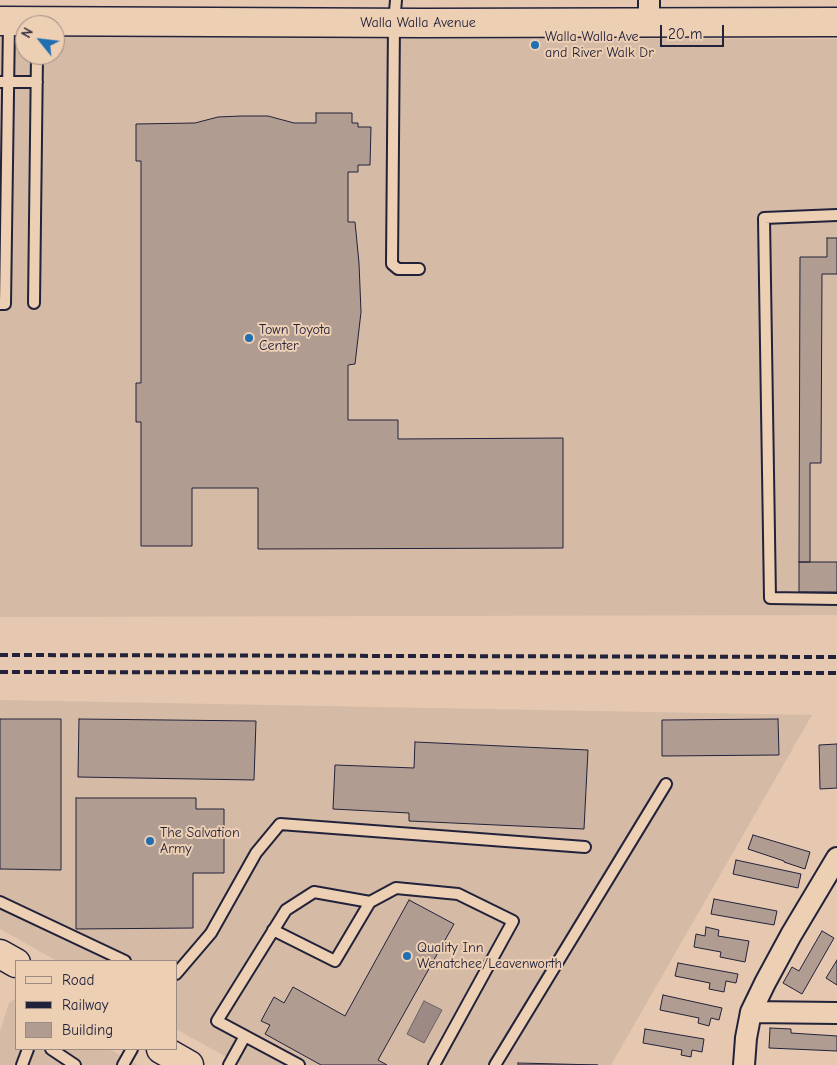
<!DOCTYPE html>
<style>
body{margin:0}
#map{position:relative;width:837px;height:1065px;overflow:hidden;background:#e5c8af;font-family:"Comic Neue",sans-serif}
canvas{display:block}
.legend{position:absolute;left:15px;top:960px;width:162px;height:90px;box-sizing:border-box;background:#edcfb4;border:1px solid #9c8a84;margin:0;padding:6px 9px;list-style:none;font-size:15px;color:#22223b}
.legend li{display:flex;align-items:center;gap:10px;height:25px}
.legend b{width:25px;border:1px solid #9c8a84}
.north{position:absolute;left:15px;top:15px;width:50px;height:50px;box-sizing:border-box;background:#edcfb4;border:1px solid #9c8a84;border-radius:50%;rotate:299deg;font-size:14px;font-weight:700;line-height:20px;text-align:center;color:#22223b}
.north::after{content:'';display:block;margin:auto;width:18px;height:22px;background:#1f6fb2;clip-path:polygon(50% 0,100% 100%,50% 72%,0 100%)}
.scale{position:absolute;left:660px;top:25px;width:64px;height:22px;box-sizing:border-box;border:2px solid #22223b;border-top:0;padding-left:6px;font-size:15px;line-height:18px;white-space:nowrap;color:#22223b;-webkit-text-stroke:4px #edcfb4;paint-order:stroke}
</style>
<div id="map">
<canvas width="837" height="1065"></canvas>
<ul class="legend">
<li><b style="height:6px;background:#edcfb4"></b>Road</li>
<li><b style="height:6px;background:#22223b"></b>Railway</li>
<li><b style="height:14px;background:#b19c91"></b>Building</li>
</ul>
<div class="north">N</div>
<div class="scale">20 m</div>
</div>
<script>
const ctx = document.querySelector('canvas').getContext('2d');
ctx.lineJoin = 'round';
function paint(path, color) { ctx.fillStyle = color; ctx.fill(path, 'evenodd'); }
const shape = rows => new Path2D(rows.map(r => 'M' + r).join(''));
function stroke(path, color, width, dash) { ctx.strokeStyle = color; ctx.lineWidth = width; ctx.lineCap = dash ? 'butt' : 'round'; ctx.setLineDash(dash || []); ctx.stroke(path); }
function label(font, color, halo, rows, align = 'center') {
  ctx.font = font + ' "Comic Neue",sans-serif'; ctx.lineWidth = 4; ctx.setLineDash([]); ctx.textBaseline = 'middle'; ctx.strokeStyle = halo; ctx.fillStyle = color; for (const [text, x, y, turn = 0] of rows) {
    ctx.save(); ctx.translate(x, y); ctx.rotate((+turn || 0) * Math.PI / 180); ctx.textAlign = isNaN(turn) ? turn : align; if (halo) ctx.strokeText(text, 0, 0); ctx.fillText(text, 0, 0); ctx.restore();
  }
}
paint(shape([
 [0,37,25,37,25,55,55,55,55,37,747,39,837,39,837,615,0,617],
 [0,700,812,715,611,1065,241,1065,176,1029,176,961,57,961,0,929],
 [16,998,16,1049,109,1049,138,1065,0,1065,0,1031,9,1003]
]), '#d5bba6');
const water = shape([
 [424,1001,442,1010,424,1043,407,1034,424,1001]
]);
paint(water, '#9d8a84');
stroke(water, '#6c6067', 1);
const building = shape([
 [316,113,352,113,352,123,358,123,358,127,371,127,370,165,358,165,358,172,348,172,348,222,355,222,359,263,361,312,355,364,348,365,348,420,398,420,398,439,563,438,563,548,258,549,258,488,192,488,192,546,141,546,141,422,136,422,136,383,141,383,141,161,136,161,136,124,195,123,218,117,241,116,268,116,294,123,316,123,316,113],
 [827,238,837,238,837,274,822,274,821,463,810,463,810,562,799,562,800,257,827,257,827,238],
 [799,562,837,562,837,592,799,592,799,562],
 [0,719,61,719,61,870,0,869,0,719],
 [79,719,256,721,254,780,78,777,79,719],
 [778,719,779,755,662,756,662,720,778,719],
 [415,742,588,750,584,829,409,821,409,813,333,809,335,765,414,768,415,742],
 [837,744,837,788,820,789,819,745,837,744],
 [76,798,196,798,196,809,224,809,224,873,193,873,193,928,76,929,76,798],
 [753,835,810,852,805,869,784,862,784,861,748,849,753,835],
 [736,860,801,874,798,888,733,874,736,860],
 [714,899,777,911,774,925,711,914,714,899],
 [409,900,454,924,378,1060,387,1065,321,1065,265,1034,270,1025,261,1021,274,997,284,1003,293,987,345,1016,409,900],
 [706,927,719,930,718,936,749,941,745,962,720,957,721,952,694,947,696,934,705,936,706,927],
 [822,931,834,938,802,994,783,983,792,967,799,971,822,931],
 [837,960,837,985,826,978,837,960],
 [678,963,738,974,736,983,726,981,724,992,709,989,710,983,675,976,678,963],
 [663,995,722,1008,719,1020,711,1018,709,1026,698,1023,699,1018,660,1010,663,995],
 [770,1028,791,1029,791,1033,837,1036,837,1051,769,1048,770,1028],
 [645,1029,704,1039,702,1052,692,1050,691,1057,681,1055,682,1050,643,1043,645,1029],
 [518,1063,598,1065,518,1065,518,1063]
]);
paint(building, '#b19c91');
stroke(building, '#22223b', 1);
const lane = shape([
 [396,0,394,23,392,264,398,269,419,269],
 [0,82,37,82],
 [837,215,764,218,770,598,837,599],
 [34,303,37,55],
 [0,304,5,304,9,23],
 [0,902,125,961],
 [273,930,335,961,370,902],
 [176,974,211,933,256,853,280,824,585,847],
 [51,1049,75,1065],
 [22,1065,28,1049],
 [123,1065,132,1049],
 [229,1065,245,1036],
 [299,1065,217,1021,286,910,314,892,370,902,396,888,458,894,513,921,434,1065],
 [495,1065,666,784]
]);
const street = shape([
 [649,0,649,22],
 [751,1012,837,1013],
 [744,1065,746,1038,751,1012,765,983,791,935,837,858]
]);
const secondary = shape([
 [0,21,423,23,837,22],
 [0,954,16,963],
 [161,1049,189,1065]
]);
stroke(lane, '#22223b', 14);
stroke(street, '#22223b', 24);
stroke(secondary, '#22223b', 31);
stroke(lane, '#edcfb4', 10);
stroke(street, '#edcfb4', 20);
stroke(secondary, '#edcfb4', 28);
stroke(shape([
 [0,655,837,657],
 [0,672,837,673]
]), '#22223b', 4, [8, 4]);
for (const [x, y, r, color] of [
 [535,45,5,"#1f6fb2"],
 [249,338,5,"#1f6fb2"],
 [150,841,5,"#1f6fb2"],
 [407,956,5,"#1f6fb2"]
]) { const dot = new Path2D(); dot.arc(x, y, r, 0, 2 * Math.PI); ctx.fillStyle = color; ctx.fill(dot); stroke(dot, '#edcfb4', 2); }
label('14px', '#22223b', '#edcfb4', [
 ["Walla Walla Avenue",418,23]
]);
label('14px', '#22223b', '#edcfb4', [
 ["Walla Walla Ave",545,37],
 ["and River Walk Dr",545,53],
 ["Town Toyota",259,330],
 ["Center",259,346],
 ["The Salvation",160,833],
 ["Army",160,849],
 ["Quality Inn",417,948],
 ["Wenatchee/Leavenworth",417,964]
], 'left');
</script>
